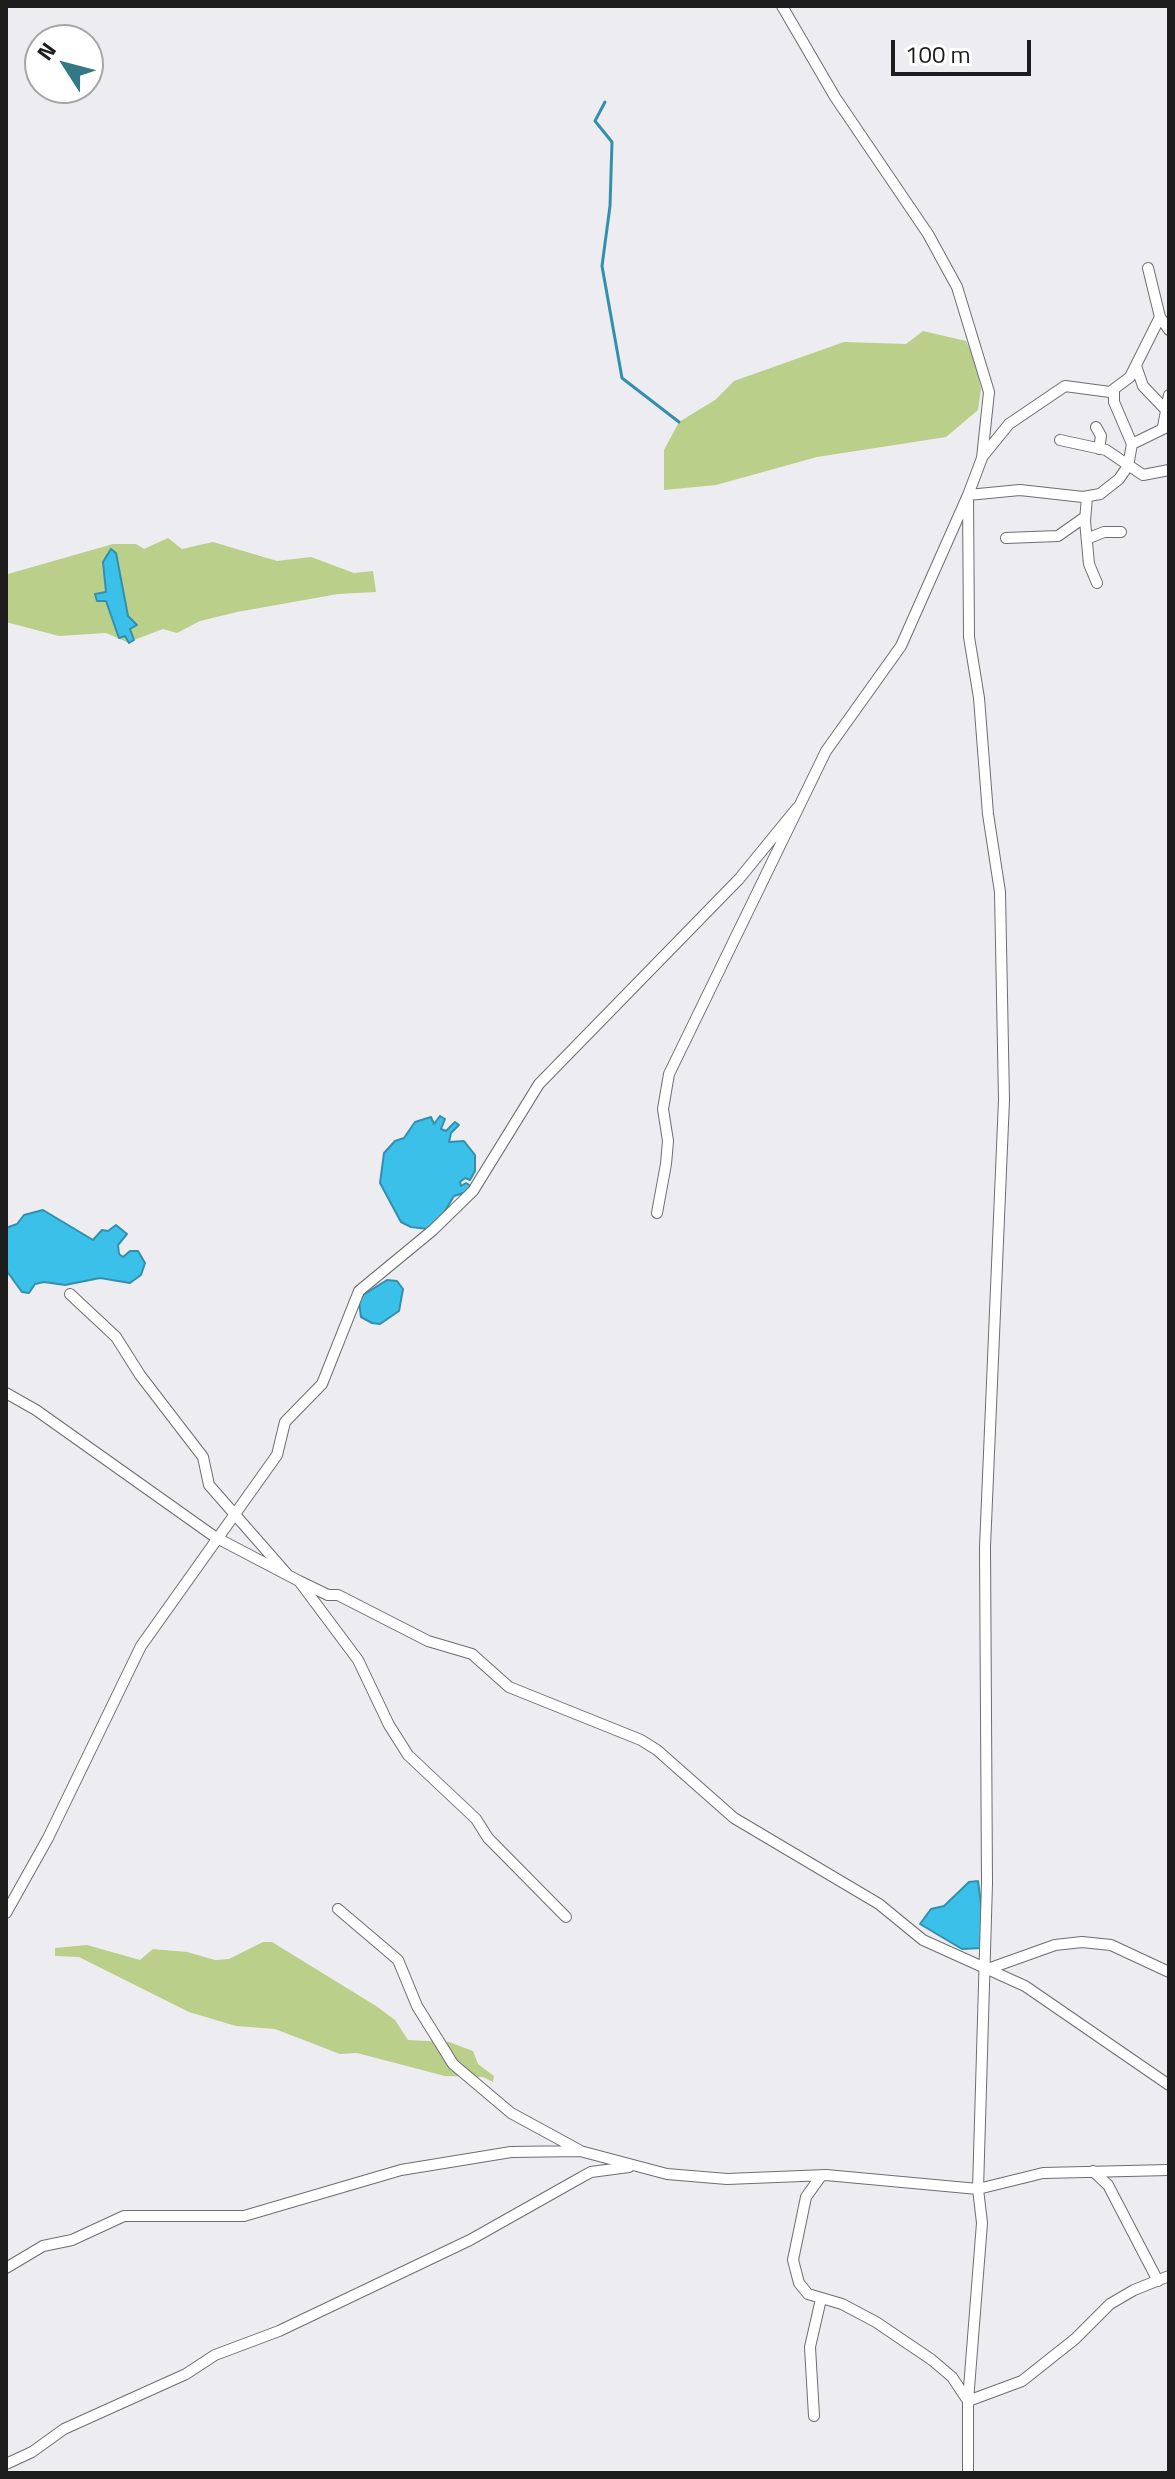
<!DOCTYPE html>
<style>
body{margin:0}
#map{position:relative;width:1175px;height:2479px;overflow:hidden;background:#edecf0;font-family:"Titillium Web",sans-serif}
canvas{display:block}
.frame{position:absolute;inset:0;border:8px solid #1d1d1e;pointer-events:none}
.north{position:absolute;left:24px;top:24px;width:80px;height:80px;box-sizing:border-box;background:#fff;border:2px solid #a5a5a5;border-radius:50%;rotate:306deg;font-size:22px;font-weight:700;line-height:32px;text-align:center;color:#1d1d1e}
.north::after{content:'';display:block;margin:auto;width:28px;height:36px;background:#327885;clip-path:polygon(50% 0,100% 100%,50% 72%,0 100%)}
.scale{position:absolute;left:891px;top:40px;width:140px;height:36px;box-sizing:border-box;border:4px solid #1d1d1e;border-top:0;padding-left:10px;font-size:24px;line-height:28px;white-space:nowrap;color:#1d1d1e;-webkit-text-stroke:6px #fff;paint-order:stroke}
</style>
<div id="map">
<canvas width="1175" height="2479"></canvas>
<div class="frame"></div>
<div class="north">N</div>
<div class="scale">100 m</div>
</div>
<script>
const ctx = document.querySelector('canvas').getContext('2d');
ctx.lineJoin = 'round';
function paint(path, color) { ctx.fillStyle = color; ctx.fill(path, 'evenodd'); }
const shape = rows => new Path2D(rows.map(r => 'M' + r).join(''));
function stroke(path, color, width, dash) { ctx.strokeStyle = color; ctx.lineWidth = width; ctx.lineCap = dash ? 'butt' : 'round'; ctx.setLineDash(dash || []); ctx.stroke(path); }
paint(shape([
 [923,331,966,341,974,357,981,389,978,410,946,437,817,457,716,485,664,490,664,450,679,422,715,400,734,381,844,342,906,344],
 [168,538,182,549,213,542,277,561,311,557,354,573,373,571,376,592,338,594,237,612,200,621,177,633,163,629,134,640,122,595,116,553,103,562,106,592,96,594,106,601,119,637,124,636,129,643,106,633,59,636,6,622,8,574,113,544,136,544,144,549],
 [263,1942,272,1942,376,2006,395,2020,408,2040,449,2042,473,2051,478,2064,494,2076,493,2082,483,2077,445,2076,357,2053,340,2054,275,2029,236,2026,189,2012,79,1957,55,1956,55,1948,87,1945,140,1960,153,1949,187,1952,215,1960,229,1959]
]), '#b9cf8a');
const water = shape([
 [111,549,116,553,128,616,137,625,130,629,134,640,129,643,125,636,119,638,106,601,97,601,95,594,106,592,103,562,111,549],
 [440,1116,445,1119,441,1129,446,1131,455,1122,459,1125,451,1133,449,1142,464,1141,475,1155,475,1171,470,1180,465,1178,460,1182,461,1186,466,1183,471,1186,467,1192,454,1196,440,1219,428,1229,411,1227,401,1222,380,1183,384,1153,395,1141,404,1138,415,1122,431,1117,434,1124,440,1116],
 [43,1210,93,1240,102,1230,108,1231,116,1225,127,1234,118,1245,119,1254,123,1257,130,1251,138,1251,145,1263,141,1275,130,1283,100,1278,65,1285,44,1282,35,1284,29,1293,22,1292,6,1270,6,1228,17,1224,24,1215,43,1210],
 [387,1280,397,1281,403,1289,399,1311,380,1324,372,1323,361,1317,359,1302,363,1295,387,1280],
 [978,1881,983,1919,982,1948,962,1949,920,1924,931,1909,944,1906,969,1882,978,1881]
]);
paint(water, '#3bc1e9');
stroke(water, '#3290ac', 2);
stroke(shape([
 [605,102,595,121,612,142,610,206,602,266,622,378,679,422]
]), '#3290ac', 3);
const minor = shape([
 [782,6,835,97,928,234,957,287,989,392,982,458,968,495,969,637,979,698,988,814,1000,892,1004,1100,985,1547,987,1883,978,2189,982,2223,968,2401,968,2473],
 [1160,317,1169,330],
 [1136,366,1143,386,1165,409],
 [1096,427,1101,436,1099,449],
 [1163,427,1169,395],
 [1060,440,1106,450,1143,475,1169,470],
 [1132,444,1169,426],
 [983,456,1009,424,1065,386,1110,392,1130,377,1160,317,1148,268],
 [1087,497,1085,521,1089,564,1097,583],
 [1006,538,1058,536,1085,517],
 [1089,538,1104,532,1121,532],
 [657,1213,666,1164,668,1141,663,1109,669,1074,826,751,901,646,968,495,1020,490,1083,497,1100,494,1119,479,1128,466,1132,444,1114,402,1114,390],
 [70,1294,116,1337,140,1375,203,1457,209,1485,287,1574],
 [6,1393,36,1410,215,1537,299,1581,358,1660,389,1725,408,1755,476,1819,488,1838,566,1917],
 [299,1581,328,1595,338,1595,428,1641,472,1654,509,1687,641,1740,657,1750,734,1818,879,1904,923,1940,1025,1986,1169,2085],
 [338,1909,398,1960,417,2006,453,2064,511,2113,579,2150],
 [6,1913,48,1838,141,1646,277,1455,285,1422,322,1384,359,1291,433,1230,473,1191,539,1084,739,879,797,808],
 [985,1970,1055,1945,1082,1942,1111,1945,1169,1972],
 [1093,2171,1108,2185,1158,2281],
 [821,2176,806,2197,793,2260,799,2283,808,2294,842,2304,876,2322,932,2360,952,2377,968,2401,1022,2381,1075,2339,1110,2304,1134,2290,1169,2276],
 [6,2268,43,2246,72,2240,124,2216,244,2216,401,2170,511,2152,580,2151,667,2174,727,2179,826,2175,978,2189,1043,2173,1169,2170],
 [814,2416,810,2347,821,2299],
 [6,2464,32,2452,64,2429,186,2374,215,2355,279,2331,470,2240,580,2178,591,2172,629,2167]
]);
stroke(minor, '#6e6d70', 12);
stroke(minor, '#fff', 10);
</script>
